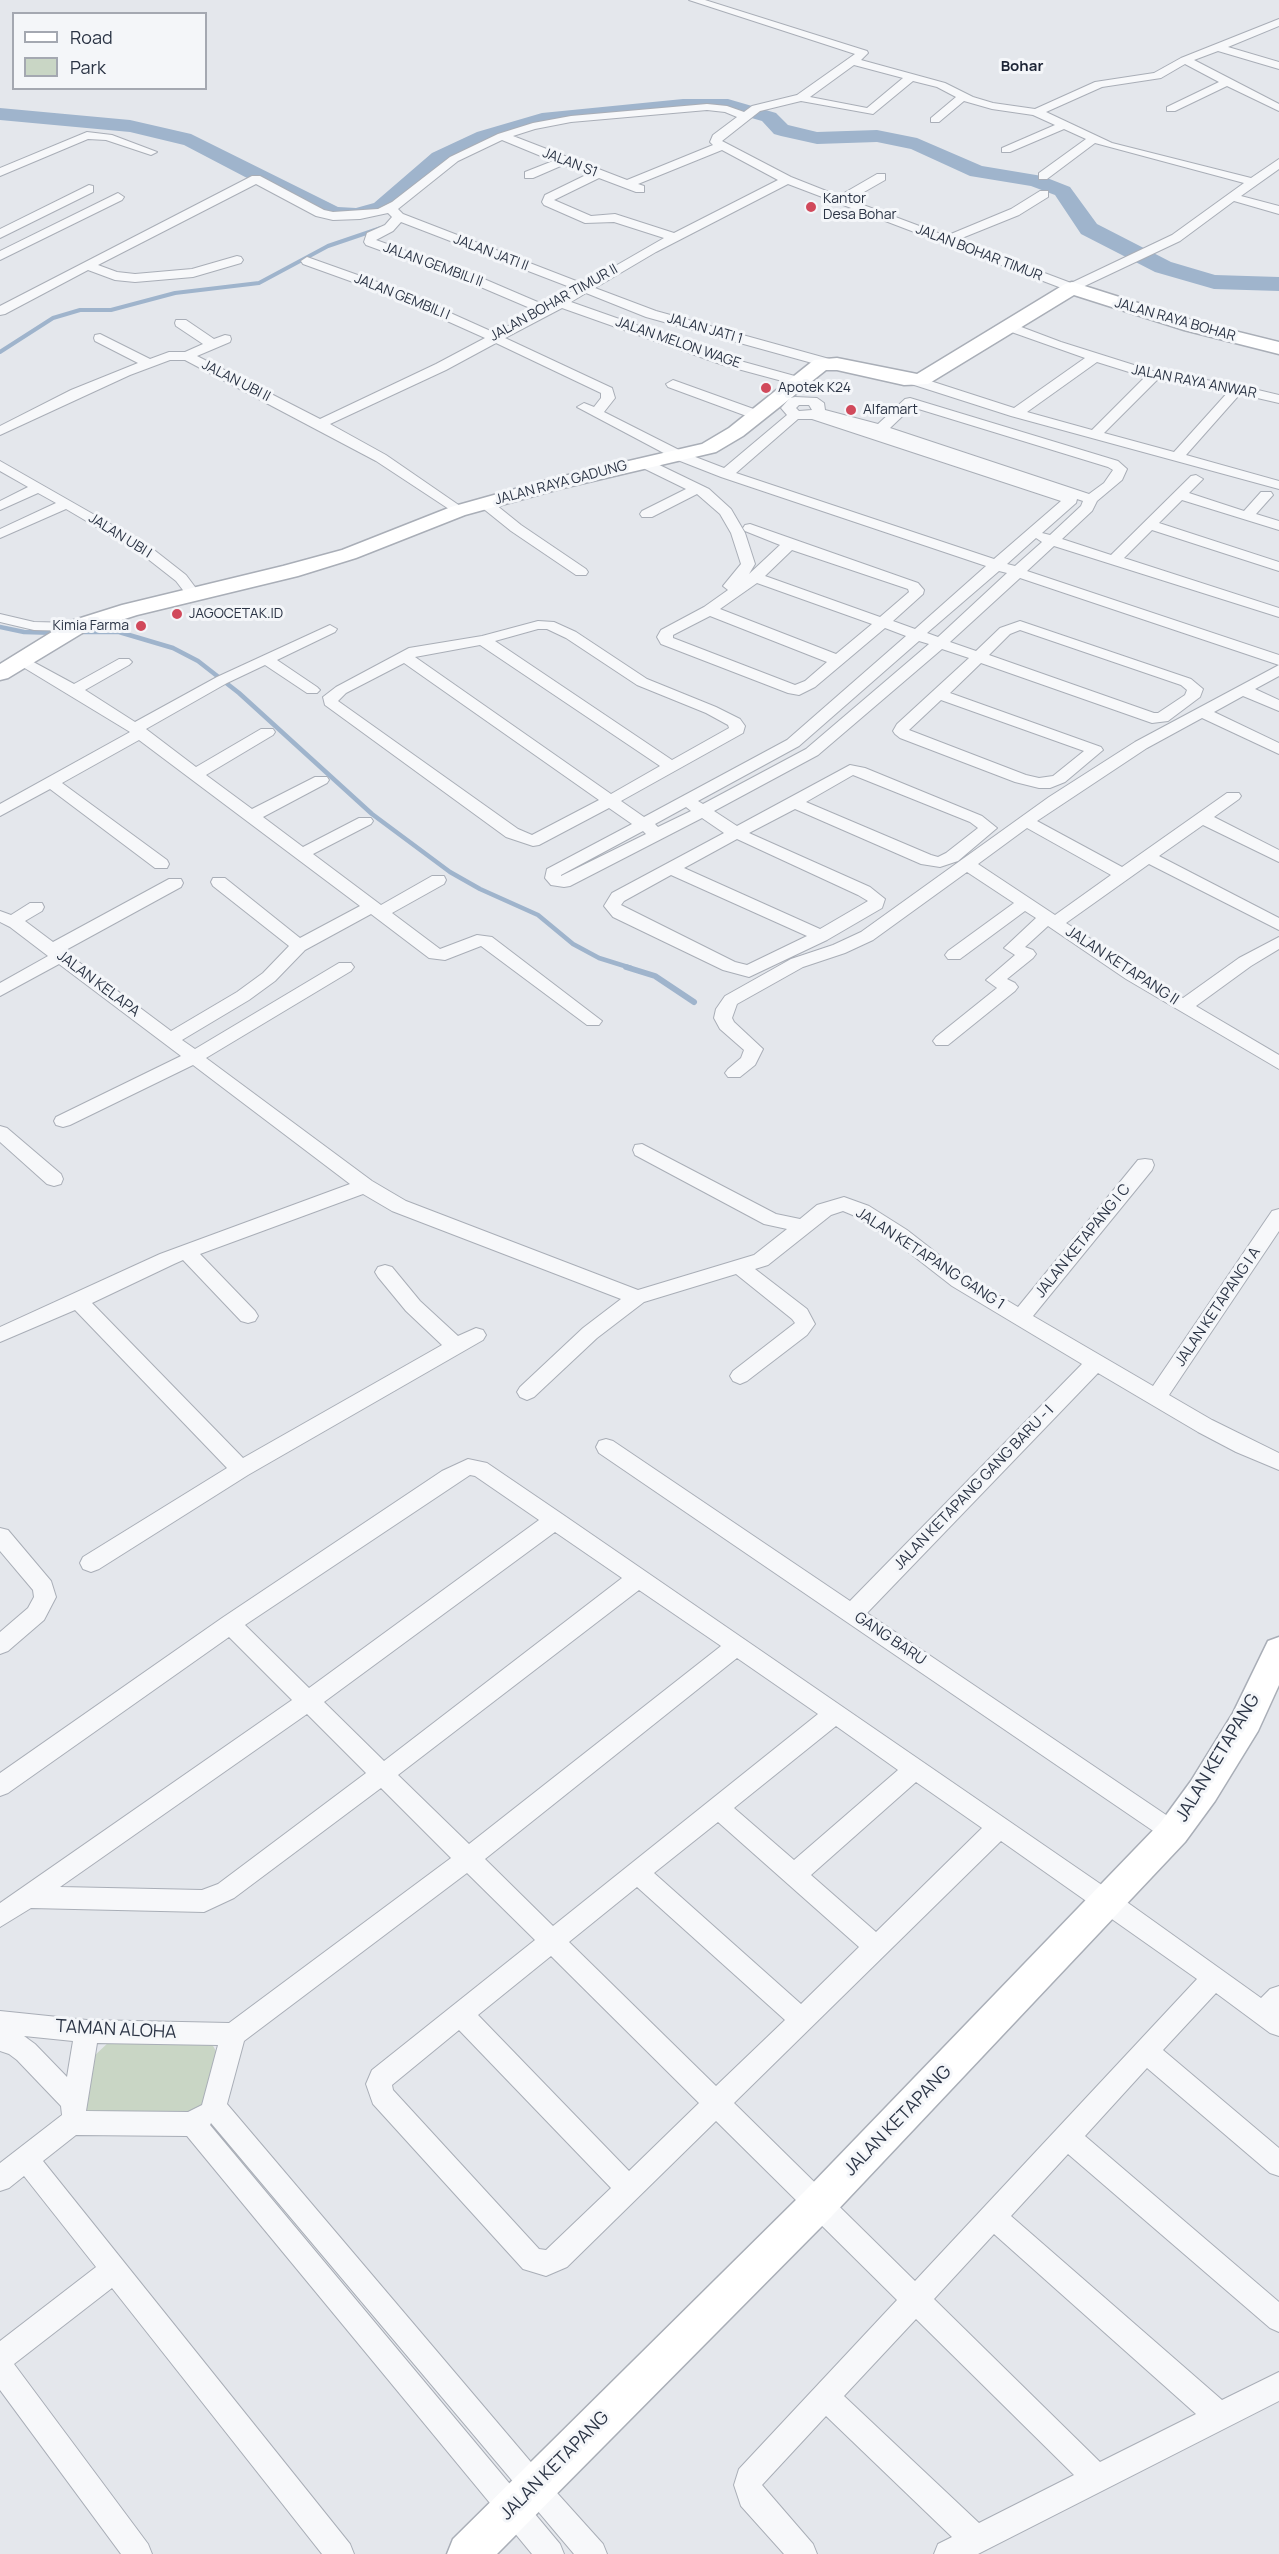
<!DOCTYPE html>
<style>
body{margin:0}
#map{position:relative;width:1279px;height:2554px;overflow:hidden;background:#e4e7ec;font-family:Manrope,sans-serif}
canvas{display:block}
.legend{position:absolute;left:12px;top:12px;width:195px;height:78px;box-sizing:border-box;background:#f4f6f9;border:2px solid #a4a8b1;margin:0;padding:8px 10px;list-style:none;font-size:18px;color:#2b3445}
.legend li{display:flex;align-items:center;gap:12px;height:30px}
.legend b{width:30px;border:2px solid #a4a8b1}
</style>
<div id="map">
<canvas width="1279" height="2554"></canvas>
<ul class="legend">
<li><b style="height:8px;background:#fff"></b>Road</li>
<li><b style="height:16px;background:#c9d6c5"></b>Park</li>
</ul>
</div>
<script>
const ctx = document.querySelector('canvas').getContext('2d');
ctx.lineJoin = 'round';
function paint(path, color) { ctx.fillStyle = color; ctx.fill(path, 'evenodd'); }
const shape = rows => new Path2D(rows.map(r => 'M' + r).join(''));
function stroke(path, color, width, dash) { ctx.strokeStyle = color; ctx.lineWidth = width; ctx.lineCap = dash ? 'butt' : 'round'; ctx.setLineDash(dash || []); ctx.stroke(path); }
function label(font, color, halo, rows, align = 'center') {
  ctx.font = font + ' Manrope,sans-serif'; ctx.lineWidth = 6; ctx.setLineDash([]); ctx.textBaseline = 'middle'; ctx.strokeStyle = halo; ctx.fillStyle = color; for (const [text, x, y, turn = 0] of rows) {
    ctx.save(); ctx.translate(x, y); ctx.rotate((+turn || 0) * Math.PI / 180); ctx.textAlign = isNaN(turn) ? turn : align; if (halo) ctx.strokeText(text, 0, 0); ctx.fillText(text, 0, 0); ctx.restore();
  }
}
paint(shape([
 [209,2039,220,2058,210,2103,181,2117,80,2112,92,2058,111,2040]
]), '#c9d6c5');
stroke(shape([
 [0,352,53,318,80,310,111,310,175,293,259,283,328,246,381,228]
]), '#9fb4cc', 4);
stroke(shape([
 [0,627,24,632,58,633],
 [77,632,119,632,173,648,198,661,239,693,372,814,450,872,480,889,538,915,573,944,599,958,631,968]
]), '#9fb4cc', 4.5);
stroke(shape([
 [626,967,655,976,694,1002]
]), '#9fb4cc', 6);
paint(shape([
 [683,99,728,99,776,113,788,125,817,132,877,130,917,138,982,166,1042,176,1070,187,1097,224,1171,262,1215,275,1279,277,1279,291,1214,289,1155,272,1081,234,1055,195,1031,186,970,176,911,149,877,142,817,144,781,136,774,134,762,121,727,111,683,111,544,125,491,140,446,161,389,213,356,220,334,219,312,212,184,145,130,132,0,120,0,108,130,120,191,134,328,202,338,207,356,208,374,203,432,153,477,132,542,113,683,99]
]), '#9fb4cc');
const street = shape([
 [689,0,705,0,867,51,868,53,861,60,945,83,973,97,993,103,1035,109,1095,82,1154,73,1181,58,1279,19,1279,26,1228,47,1279,62,1279,69,1218,51,1194,60,1279,104,1279,111,1227,86,1175,111,1167,111,1167,107,1219,82,1185,64,1161,78,1102,87,1046,112,1112,143,1251,178,1279,159,1279,169,1241,196,1279,206,1279,214,1234,201,1180,241,1072,292,788,184,656,252,595,288,656,311,833,360,835,363,833,366,823,366,646,317,586,293,571,302,733,359,802,378,804,381,802,384,797,385,723,365,562,308,505,338,612,388,615,398,604,412,685,453,724,468,787,415,781,408,790,398,795,397,817,398,824,403,825,410,878,424,905,399,910,398,1118,461,1127,469,1122,480,1097,501,1092,511,1062,539,1111,555,1191,476,1196,475,1203,479,1189,493,1244,511,1261,492,1271,492,1273,495,1256,514,1279,521,1279,530,1182,500,1159,523,1279,562,1279,571,1152,530,1124,558,1279,608,1279,617,1054,546,1027,571,1279,655,1279,665,1020,578,950,642,976,651,1000,628,1020,621,1191,679,1203,689,1200,697,1168,721,1152,723,981,663,950,693,1101,747,1103,750,1065,782,1050,788,1039,788,1015,782,900,738,895,734,893,731,897,724,969,658,942,649,818,755,714,811,737,826,850,765,865,768,982,816,997,828,958,861,940,867,921,864,795,809,749,833,870,887,885,899,882,908,827,940,749,977,723,970,613,917,604,906,612,893,724,833,702,818,570,886,564,887,551,885,545,878,547,869,632,824,609,808,539,845,533,846,506,837,325,705,323,697,336,687,409,648,482,636,538,621,554,622,576,632,647,679,716,707,740,719,745,726,743,733,621,801,644,817,787,740,906,636,885,628,815,687,799,695,788,693,661,644,657,637,661,630,704,607,728,590,723,586,741,564,731,533,720,514,697,494,652,517,642,517,640,514,642,511,686,489,637,465,635,462,637,459,647,459,709,489,731,509,745,533,755,564,749,574,780,545,745,531,743,528,745,525,750,524,918,583,924,590,923,594,893,621,915,629,986,566,721,477,675,459,577,407,584,403,594,407,601,398,601,393,496,343,446,370,330,424,386,455,463,508,465,511,458,515,376,461,185,360,170,360,130,375,0,435,0,426,71,390,138,363,95,341,94,338,95,335,100,334,150,359,169,352,185,352,203,344,176,326,175,323,176,320,186,320,214,339,225,335,230,336,231,339,230,342,197,356,320,419,436,364,485,338,389,295,303,264,301,261,307,257,397,289,495,333,537,311,476,285,366,245,364,242,367,233,385,225,392,217,388,213,360,219,333,220,316,216,256,184,98,265,117,272,135,274,192,269,237,256,241,257,243,260,241,263,193,277,135,282,115,280,88,270,5,314,0,315,0,306,252,176,260,176,324,210,333,212,378,209,392,202,450,157,498,134,533,123,571,116,707,104,727,106,744,112,752,106,797,95,855,54,689,0],
 [854,65,903,78,867,108,810,97,854,65],
 [913,81,937,87,956,97,931,118,931,122,939,122,964,101,992,109,1033,115,1055,125,1002,148,1002,152,1010,152,1064,129,1086,139,1039,173,1039,179,1047,179,1095,143,1244,183,1172,235,1071,283,957,240,1019,215,1048,197,1048,191,1040,191,1011,209,946,236,850,200,885,180,885,174,877,174,839,196,791,177,722,141,760,111,801,101,873,114,913,81],
 [707,110,725,112,737,117,713,135,710,142,713,145,627,180,513,136,535,129,571,122,707,110],
 [502,140,553,161,525,172,525,178,533,178,563,165,588,174,545,195,542,202,544,205,585,223,614,222,664,238,584,284,403,214,398,209,458,161,502,140],
 [722,150,778,180,674,233,615,214,591,216,554,200,599,178,636,192,644,192,644,186,638,184,722,150],
 [401,222,575,289,547,306,484,279,376,240,393,231,401,222],
 [799,405,809,405,812,410,799,411,796,408,799,405],
 [912,407,1108,467,1113,470,1104,483,1089,494,890,428,912,407],
 [798,419,812,419,1061,501,994,559,736,473,798,419],
 [1077,499,1083,501,1081,506,1050,535,1042,533,1076,503,1077,499],
 [1036,538,1042,542,1015,566,1007,564,1036,538],
 [792,550,908,589,909,592,880,617,765,576,792,550],
 [999,571,1007,573,938,637,927,633,999,571],
 [757,583,872,624,836,654,720,609,757,583],
 [710,616,827,662,805,681,795,685,673,638,673,635,710,616],
 [538,629,547,629,566,638,637,685,706,713,728,725,729,728,672,760,495,641,538,629],
 [1020,630,1181,685,1187,690,1185,695,1158,713,1154,713,989,655,1010,634,1020,630],
 [919,641,929,644,806,749,703,804,698,801,799,746,919,641],
 [480,645,660,766,611,794,415,657,480,645],
 [404,663,599,800,532,835,518,829,338,701,346,693,404,663],
 [941,700,1084,751,1053,776,1039,778,1026,775,909,730,941,700],
 [853,775,970,822,978,828,946,853,938,857,931,855,806,802,853,775],
 [686,807,691,811,658,827,655,824,686,807],
 [643,831,646,834,561,876,561,875,643,831],
 [737,839,858,895,868,901,820,929,684,868,737,839],
 [671,875,807,936,747,965,735,962,621,905,624,901,671,875],
 [87,132,112,135,157,152,151,155,106,140,88,139,0,176,0,168,87,132],
 [89,185,93,186,93,192,0,238,0,229,89,185],
 [118,193,124,197,122,200,0,260,0,251,118,193],
 [1008,322,1061,342,1156,372,1237,385,1279,395,1279,403,1240,394,1186,455,1279,481,1279,489,1011,416,908,383,906,380,908,377,918,377,1014,408,1085,358,1003,329,1002,326,1008,322],
 [1097,362,1145,377,1092,430,1027,412,1097,362],
 [1157,380,1228,392,1174,452,1104,433,1157,380],
 [673,380,762,412,764,415,757,419,752,418,668,387,666,384,673,380],
 [0,461,149,546,186,575,201,595,199,598,189,598,176,581,139,552,66,509,0,538,0,529,56,503,38,493,0,510,0,501,28,487,0,471,0,461],
 [485,499,490,500,521,525,586,569,588,572,586,575,576,575,511,531,480,506,478,503,485,499],
 [0,614,34,622,76,623,83,627,76,631,34,630,0,622,0,614],
 [330,625,337,629,335,632,277,660,317,687,320,690,317,693,307,693,265,665,227,683,146,729,196,767,261,729,273,729,275,732,273,735,206,775,252,809,315,777,327,777,329,780,327,783,263,817,303,847,359,818,371,818,373,821,371,824,313,854,381,905,432,876,444,876,446,880,444,884,392,913,440,949,477,935,492,937,602,1021,599,1025,587,1025,481,946,445,960,429,958,371,914,305,950,275,981,249,1000,182,1040,195,1049,339,963,351,963,354,967,351,971,206,1058,372,1181,406,1201,638,1290,754,1255,787,1229,764,1224,635,1155,633,1150,635,1145,642,1144,776,1214,800,1219,817,1205,844,1197,869,1206,907,1230,966,1276,1018,1307,1138,1160,1145,1159,1152,1160,1154,1165,1152,1170,1033,1316,1153,1386,1272,1211,1279,1209,1279,1231,1169,1395,1212,1420,1279,1453,1279,1470,1236,1452,1198,1432,1098,1373,867,1613,1181,1825,1185,1832,1181,1839,1173,1842,1165,1839,599,1453,596,1447,599,1441,606,1439,613,1441,850,1601,1082,1364,952,1286,893,1240,855,1216,843,1211,831,1215,768,1265,755,1269,807,1309,815,1324,807,1335,747,1381,740,1384,733,1381,730,1376,733,1371,795,1323,792,1319,736,1274,644,1302,597,1338,534,1397,527,1400,520,1397,517,1392,520,1387,583,1328,621,1299,392,1211,363,1194,200,1254,255,1311,258,1316,255,1321,248,1323,241,1321,183,1260,174,1264,92,1303,243,1458,442,1345,406,1311,378,1277,375,1272,378,1267,385,1265,392,1267,420,1301,458,1336,476,1328,483,1330,486,1335,483,1340,248,1475,99,1569,91,1572,83,1569,80,1563,83,1557,227,1468,75,1310,0,1342,0,1327,160,1254,350,1184,193,1065,70,1125,63,1127,56,1125,54,1121,56,1117,181,1056,59,964,0,996,0,983,48,956,10,927,0,922,0,911,11,915,30,903,42,903,44,907,42,911,25,921,53,942,169,879,181,879,183,883,181,887,64,951,171,1031,237,992,263,973,289,946,213,886,211,882,213,878,225,878,300,938,360,906,139,740,62,783,167,860,169,864,167,868,155,868,50,789,0,816,0,804,130,732,13,661,21,656,26,658,74,684,119,659,129,659,132,662,129,665,85,690,135,722,217,677,330,625],
 [1279,665,1279,676,1255,689,1279,700,1279,711,1243,696,1214,712,1279,743,1279,754,1202,718,1147,748,1037,821,1122,867,1227,793,1239,793,1241,796,1239,799,1214,817,1279,850,1279,862,1203,825,1159,856,1279,918,1279,930,1149,864,1066,923,1183,998,1239,958,1279,937,1279,949,1251,966,1196,1006,1279,1055,1279,1069,1126,979,1048,926,1025,947,1033,950,1036,954,1033,958,1007,979,1015,983,1018,987,1015,991,948,1045,936,1045,933,1041,936,1037,997,988,986,980,1015,955,1004,948,1036,918,1025,911,960,959,948,959,945,955,948,951,1014,903,967,872,873,940,845,953,803,967,737,1004,732,1018,734,1022,763,1049,755,1065,740,1077,728,1077,725,1073,728,1069,741,1058,744,1050,720,1029,714,1018,716,1009,725,996,791,959,833,945,861,932,1049,797,1135,742,1279,665],
 [1027,828,1111,875,1055,915,978,864,1027,828],
 [0,1126,7,1128,61,1174,63,1179,61,1184,54,1186,47,1184,0,1142,0,1126],
 [468,1459,487,1463,562,1514,1131,1905,1261,1998,1270,1989,1279,1986,1279,2036,1270,2033,1216,1993,1163,2050,1279,2148,1279,2176,1270,2173,1147,2068,1085,2136,1279,2302,1279,2332,1270,2328,1068,2154,1011,2216,1222,2400,1279,2372,1279,2401,978,2554,934,2554,938,2544,952,2537,826,2416,762,2485,813,2544,817,2554,784,2554,741,2506,734,2485,739,2469,897,2300,716,2121,567,2267,546,2276,523,2269,373,2104,366,2084,372,2070,535,1940,467,1873,244,2041,227,2104,558,2494,603,2544,607,2554,574,2554,211,2123,210,2125,560,2544,564,2554,532,2554,187,2136,76,2135,43,2161,350,2544,354,2554,322,2554,112,2288,14,2364,148,2544,152,2554,121,2554,0,2390,0,2341,96,2267,24,2176,9,2188,0,2191,0,2163,62,2115,61,2106,17,2060,9,2054,0,2051,0,2011,87,2020,229,2023,451,1858,381,1788,234,1898,204,1912,31,1908,0,1927,0,1903,292,1700,229,1637,8,1793,0,1796,0,1773,222,1618,442,1471,468,1459],
 [470,1475,475,1476,539,1520,309,1688,245,1625,470,1475],
 [555,1532,622,1578,384,1761,324,1702,555,1532],
 [639,1590,721,1646,469,1844,398,1775,639,1590],
 [737,1658,818,1714,553,1926,485,1859,737,1658],
 [307,1714,366,1773,218,1884,202,1890,60,1887,307,1714],
 [836,1726,898,1770,794,1860,734,1808,836,1726],
 [916,1782,982,1828,876,1932,811,1875,916,1782],
 [718,1822,859,1947,801,2004,654,1873,718,1822],
 [1001,1841,1197,1979,915,2281,734,2103,1001,1841],
 [637,1887,785,2020,716,2086,569,1942,637,1887],
 [551,1956,699,2103,629,2171,478,2015,551,1956],
 [459,2030,611,2188,546,2250,539,2249,393,2090,392,2085,459,2030],
 [24,2036,73,2041,67,2077,35,2044,24,2036],
 [97,2043,218,2045,202,2105,188,2112,86,2111,97,2043],
 [994,2234,1196,2414,1100,2462,934,2299,994,2234],
 [916,2319,1074,2475,979,2523,844,2396,916,2319],
 [0,1528,8,1530,51,1581,56,1597,44,1620,8,1651,0,1654,0,1632,28,1608,34,1597,33,1590,0,1551,0,1528]
]);
const secondary = shape([
 [1072,282,1198,322,1279,342,1279,354,1184,330,1074,295,928,384,904,385,837,370,826,370,743,436,716,452,563,488,465,515,356,558,298,576,137,615,84,632,8,678,0,680,0,664,68,622,122,605,283,566,342,550,451,507,551,479,702,444,729,428,814,360,837,358,917,374,1065,284,1072,282],
 [1279,1637,1279,1685,1258,1731,1215,1801,1185,1842,831,2217,497,2554,447,2554,453,2539,805,2191,1161,1822,1191,1781,1233,1713,1268,1641,1279,1637]
]);
stroke(street, '#a9aeb7', 2);
stroke(secondary, '#a9aeb7', 3);
paint(street, '#f7f8fa');
paint(secondary, '#fff');
for (const [x, y, r, color] of [
 [811,207,6,"#d1495b"],
 [766,388,6,"#d1495b"],
 [851,410,6,"#d1495b"],
 [177,614,6,"#d1495b"],
 [141,626,6,"#d1495b"]
]) { const dot = new Path2D(); dot.arc(x, y, r, 0, 2 * Math.PI); ctx.fillStyle = color; ctx.fill(dot); stroke(dot, '#f4f6f9', 2); }
label('14px', '#2b3445', '#f4f6f9', [
 ["JALAN S1",570,163,21],
 ["JALAN JATI II",491,253,21],
 ["JALAN BOHAR TIMUR",979,253,21],
 ["JALAN GEMBILI II",433,265,20],
 ["JALAN GEMBILI I",402,297,22],
 ["JALAN BOHAR TIMUR II",554,303,-29],
 ["JALAN RAYA BOHAR",1175,320,16],
 ["JALAN JATI 1",705,329,16],
 ["JALAN MELON WAGE",678,343,19],
 ["JALAN UBI II",236,381,27],
 ["JALAN RAYA ANWAR",1194,382,11],
 ["JALAN RAYA GADUNG",561,483,-15],
 ["JALAN UBI I",120,536,32]
]);
label('14px', '#2b3445', '#f4f6f9', [
 ["Kantor",823,199],
 ["Desa Bohar",823,215],
 ["Apotek K24",778,388],
 ["Alfamart",863,410],
 ["JAGOCETAK.ID",189,614],
 ["Kimia Farma",129,626,"right"]
], 'left');
label('bold 15px', '#1d2536', '#f4f6f9', [
 ["Bohar",1022,67]
]);
label('15px', '#2b3445', '#f4f6f9', [
 ["JALAN KETAPANG II",1122,966,33],
 ["JALAN KELAPA",98,984,37],
 ["JALAN KETAPANG I C",1083,1241,-51],
 ["JALAN KETAPANG GANG 1",930,1259,33],
 ["JALAN KETAPANG I A",1218,1307,-56],
 ["JALAN KETAPANG GANG BARU - I",974,1488,-46],
 ["GANG BARU",890,1639,34]
]);
label('18px', '#2b3445', '#f4f6f9', [
 ["JALAN KETAPANG",1218,1758,-59],
 ["TAMAN ALOHA",116,2030,3],
 ["JALAN KETAPANG",898,2121,-46],
 ["JALAN KETAPANG",555,2466,-45]
]);
</script>
